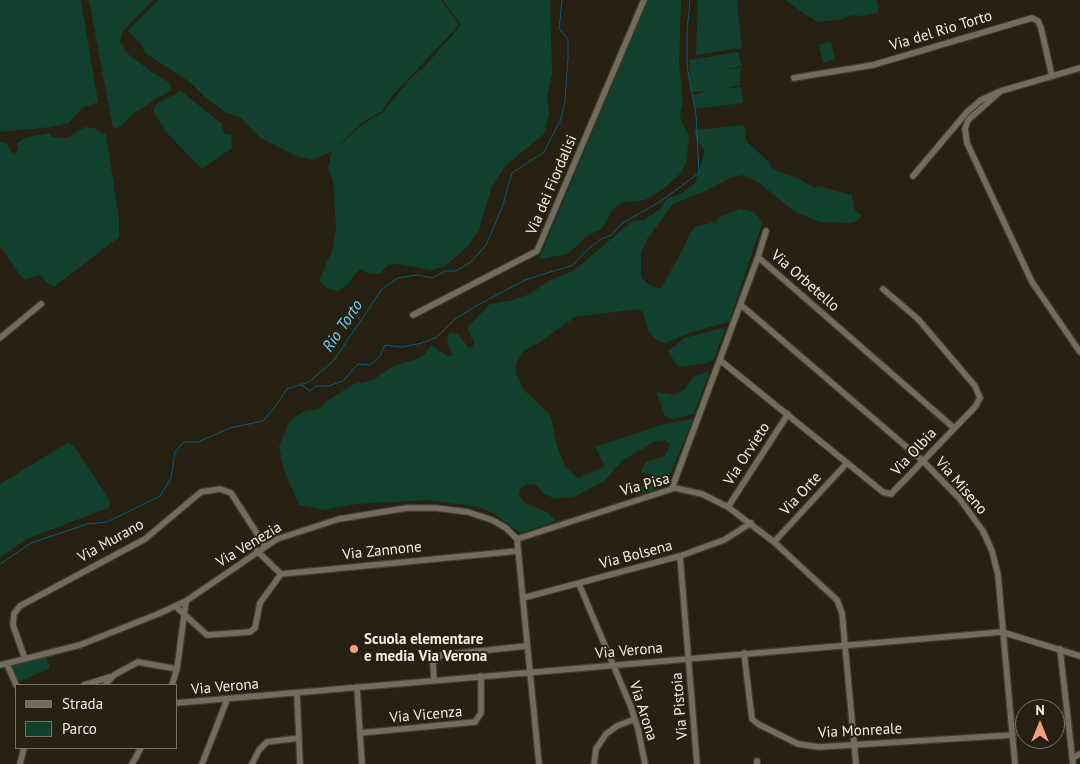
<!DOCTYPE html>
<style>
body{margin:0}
#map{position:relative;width:1080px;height:764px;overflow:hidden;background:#262113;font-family:"PT Sans",sans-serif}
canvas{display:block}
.legend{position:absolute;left:15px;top:684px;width:162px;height:65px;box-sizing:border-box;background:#262113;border:1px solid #777367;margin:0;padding:6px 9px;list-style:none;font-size:15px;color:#f1eee5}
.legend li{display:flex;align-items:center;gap:10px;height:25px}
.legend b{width:25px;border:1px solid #777367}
.north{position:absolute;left:1015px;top:699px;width:50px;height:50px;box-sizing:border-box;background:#262113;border:1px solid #777367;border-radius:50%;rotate:0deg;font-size:14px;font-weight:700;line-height:20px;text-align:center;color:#f1eee5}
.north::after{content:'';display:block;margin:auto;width:18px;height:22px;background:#f2a17e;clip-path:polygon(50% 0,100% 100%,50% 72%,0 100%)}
</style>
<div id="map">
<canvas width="1080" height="764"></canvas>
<ul class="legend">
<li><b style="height:6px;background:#726c5c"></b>Strada</li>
<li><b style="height:14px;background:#11412e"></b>Parco</li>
</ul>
<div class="north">N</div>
</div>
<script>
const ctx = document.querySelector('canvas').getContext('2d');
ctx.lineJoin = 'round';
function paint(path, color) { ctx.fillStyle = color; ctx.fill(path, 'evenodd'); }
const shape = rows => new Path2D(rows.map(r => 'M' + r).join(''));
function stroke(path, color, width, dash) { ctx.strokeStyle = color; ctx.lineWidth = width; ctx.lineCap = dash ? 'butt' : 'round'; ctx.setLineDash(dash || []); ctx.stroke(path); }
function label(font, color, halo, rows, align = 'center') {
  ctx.font = font + ' "PT Sans",sans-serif'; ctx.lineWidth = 4; ctx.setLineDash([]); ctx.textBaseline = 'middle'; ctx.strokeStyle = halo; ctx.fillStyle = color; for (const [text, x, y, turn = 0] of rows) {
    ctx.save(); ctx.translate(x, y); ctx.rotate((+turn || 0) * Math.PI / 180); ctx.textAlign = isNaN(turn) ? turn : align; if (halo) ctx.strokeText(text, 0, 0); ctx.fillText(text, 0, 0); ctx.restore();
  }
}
paint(shape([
 [0,0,81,0,98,102,82,108,69,123,51,127,0,132],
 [89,0,153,0,122,32,120,42,129,55,153,73,170,83,172,90,152,101,134,113,121,126,113,129],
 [158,0,441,0,459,25,391,97,382,111,360,124,334,150,362,125,383,112,410,79,426,65,461,25,443,0,550,0,552,73,547,96,549,114,544,134,506,165,492,186,479,230,467,247,445,266,432,270,399,264,388,265,379,274,367,273,360,269,347,285,338,292,328,288,319,281,332,251,336,227,333,180,328,168,332,151,313,160,296,156,261,138,241,118,227,113,205,97,190,82,145,53,141,44,128,31],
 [648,0,681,0,679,65,683,101,680,117,689,136,686,162,680,174,663,189,645,200,622,203,613,209,602,229,588,235,568,254,539,259],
 [698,0,737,0,742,48,696,55],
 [785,0,877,0,879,10,878,13,861,16,852,15,843,19,817,22],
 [831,42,835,59,823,63,819,45],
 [738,52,742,66,723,70,740,68,740,85,722,89,741,87,743,103,695,109,693,95,707,91,694,92,691,90,689,60],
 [181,91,222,124,224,134,231,134,232,148,202,169,168,134,154,113,154,108,158,103],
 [744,125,746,141,770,163,772,169,797,178,815,188,818,186,852,195,854,210,862,216,857,221,849,223,820,222,795,212,758,182,742,175,731,178,701,193,673,204,647,239,641,254,641,266,642,278,648,284,661,289,684,247,690,233,695,227,715,222,720,217,740,209,754,212,762,223,729,322,692,332,665,343,658,341,649,333,643,312,638,309,575,317,537,344,523,351,516,364,516,373,524,390,550,414,558,449,566,468,578,478,605,466,595,447,664,424,693,419,666,484,655,491,639,494,631,492,632,488,654,484,657,481,652,474,641,473,642,468,646,462,664,456,668,450,669,444,665,440,656,441,623,460,604,481,576,496,556,499,544,494,537,485,528,484,523,486,520,489,519,495,525,503,547,512,556,521,521,533,493,513,478,507,428,500,355,504,324,510,299,505,284,470,279,447,288,424,296,416,303,412,321,408,325,402,354,384,373,380,393,366,415,360,426,353,431,345,447,356,453,355,447,342,449,332,458,334,469,348,474,347,474,342,467,328,490,304,513,300,530,294,550,280,573,271,633,221,644,220,660,209,668,198,679,195,695,183,705,151,697,141,694,130],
 [85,127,94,128,106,135,119,219,119,237,55,286,48,284,40,275,26,280,22,278,0,246,0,141,6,143,13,154,18,150,17,143,25,138,48,133,53,137,67,138],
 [722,328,725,330,714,359,707,363,678,367,668,351,685,338],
 [707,372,709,373,694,414,671,419,665,416,656,392,674,395,685,389,694,376],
 [69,442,76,449,108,498,110,504,108,508,27,539,0,557,0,484],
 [46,657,50,668,17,683,11,666]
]), '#11412e');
stroke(shape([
 [300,384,310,391,316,386,329,386,343,381,358,364,370,365,380,356,385,345,402,347,422,343,437,337,455,319,476,306,525,280,573,265,587,250,601,239,612,235,621,224,661,201,699,173,696,115,687,66,687,32,690,0],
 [0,564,31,543,87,524,107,522,160,496,171,478,175,452,184,442,198,442,230,428,263,421,275,407,287,389,309,382,334,360,382,289,398,278,417,275,433,278,445,271,456,271,471,262,486,245,502,208,512,173,544,152,561,119,565,102,568,57,568,39,559,29,562,0]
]), '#0a5d7b', 1);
const minor = shape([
 [794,78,873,65,1032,18,1038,21,1041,28,1052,76],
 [1001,91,968,120,965,129,967,143,1032,282,1080,352],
 [913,176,967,112,981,100,1001,91,1080,68],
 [758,257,766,231],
 [741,305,923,461,959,498,983,531,992,551,998,575,1015,764],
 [413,315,537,251,644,0],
 [0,338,41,304],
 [721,361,883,492,891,494,975,407,980,398,975,386,918,319,883,289],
 [672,488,758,257,954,428],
 [728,507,788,414],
 [774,542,847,463],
 [257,551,281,574,518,551],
 [680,556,697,764],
 [579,584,631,707,638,729,645,764],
 [523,598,680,556,724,540,751,523],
 [175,606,207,635,250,632,255,628,260,603,281,574],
 [1060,649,1073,764],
 [744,653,752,719,758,724,798,744,819,747,1013,735],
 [25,659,13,625,14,614,20,606,145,539,201,492,220,489,231,493,265,546],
 [7,664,16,685],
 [0,665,80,645,158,614,186,601,277,539,339,519,407,508,436,508,468,512,492,520,506,528,517,539],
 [434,680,433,663,441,655,527,646],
 [84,685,110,677],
 [105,685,114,675,138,662,177,669],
 [172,685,177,669,186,601],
 [357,687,362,764],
 [297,693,300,764],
 [176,703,1002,632,1080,656],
 [360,733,475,722,481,713,481,676],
 [1072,758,1080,754],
 [757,761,757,764],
 [20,764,24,748],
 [132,764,141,748],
 [202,764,227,700],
 [252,764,259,750,267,742,299,738],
 [539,764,517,539,675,488,702,494,728,507,774,542,837,600,842,613,856,764],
 [594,764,596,749,606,734,617,726,635,719]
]);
stroke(minor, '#413d34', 8);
stroke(minor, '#726c5c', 5.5);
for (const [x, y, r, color] of [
 [354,649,5,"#f2a17e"]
]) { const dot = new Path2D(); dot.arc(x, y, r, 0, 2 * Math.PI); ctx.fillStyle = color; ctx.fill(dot); stroke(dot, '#262113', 2); }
label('15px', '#f1eee5', '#262113', [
 ["Via del Rio Torto",941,31,-17],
 ["Via dei Fiordalisi",552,185,-67],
 ["Via Orbetello",805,281,41],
 ["Via Olbia",914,452,-47],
 ["Via Orvieto",747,454,-57],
 ["Via Pisa",645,485,-15],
 ["Via Miseno",961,486,49],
 ["Via Orte",801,494,-47],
 ["Via Murano",111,541,-29],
 ["Via Venezia",249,545,-31],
 ["Via Zannone",382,551,-6],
 ["Via Bolsena",636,555,-15],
 ["Via Verona",629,651,-5],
 ["Via Verona",225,687,-5],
 ["Via Pistoia",680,706,-95],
 ["Via Arona",643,711,72],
 ["Via Vicenza",426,715,-5],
 ["Via Monreale",860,731,-3]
]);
label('bold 15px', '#f1eee5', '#262113', [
 ["Scuola elementare",364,640],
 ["e media Via Verona",364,657]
], 'left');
label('italic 16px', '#69d0ff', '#262113', [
 ["Rio Torto",343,326,-56]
]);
</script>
